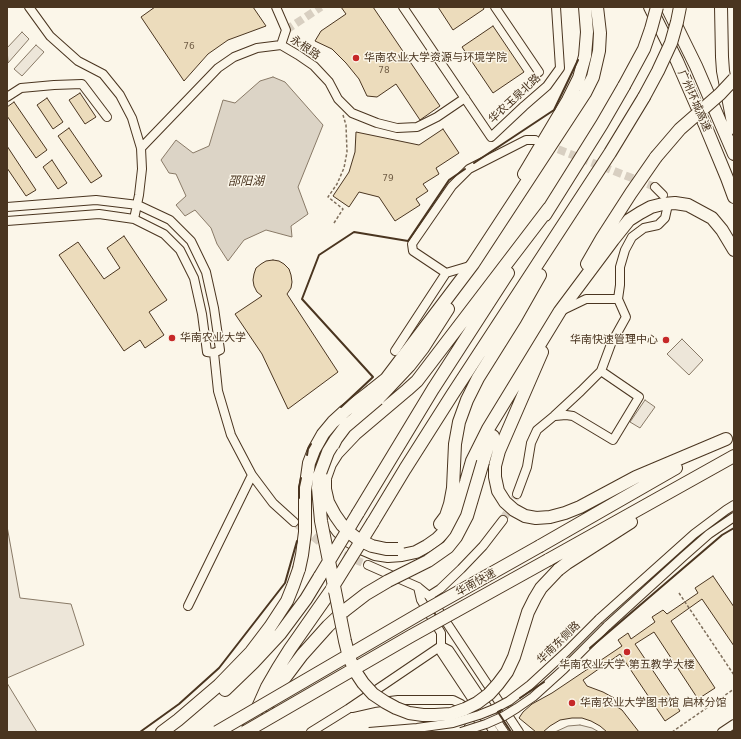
<!DOCTYPE html>
<meta charset="utf-8">
<style>
body{margin:0}
#map{position:relative;width:741px;height:739px;overflow:hidden;background:#fbf6e9;font-family:"DejaVu Sans",sans-serif}
canvas{display:block}
.frame{position:absolute;inset:0;border:8px solid #4a3520;pointer-events:none}
</style>
<div id="map">
<canvas width="741" height="739"></canvas>
<div class="frame"></div>
</div>
<script>
const ctx = document.querySelector('canvas').getContext('2d');
ctx.lineJoin = 'round';
function paint(path, color) { ctx.fillStyle = color; ctx.fill(path, 'evenodd'); }
const shape = rows => new Path2D(rows.map(r => 'M' + r).join(''));
function stroke(path, color, width, dash) { ctx.strokeStyle = color; ctx.lineWidth = width; ctx.lineCap = dash ? 'butt' : 'round'; ctx.setLineDash(dash || []); ctx.stroke(path); }
function label(font, color, halo, rows, align = 'center') {
  ctx.font = font + ' "DejaVu Sans","Noto Sans SC",sans-serif'; ctx.lineWidth = 3; ctx.setLineDash([]); ctx.textBaseline = 'middle'; ctx.strokeStyle = halo; ctx.fillStyle = color; for (const [text, x, y, turn = 0] of rows) {
    ctx.save(); ctx.translate(x, y); ctx.rotate((+turn || 0) * Math.PI / 180); ctx.textAlign = isNaN(turn) ? turn : align; if (halo) ctx.strokeText(text, 0, 0); ctx.fillText(text, 0, 0); ctx.restore();
  }
}
const green = shape([
 [22,32,29,39,8,63,7,48,22,32],
 [36,45,44,52,22,76,14,69,36,45],
 [682,339,703,360,689,375,667,354,682,339],
 [645,400,655,407,640,428,630,422,645,400],
 [7,526,20,598,71,604,84,645,7,678,7,526],
 [7,683,37,732,7,732,7,683]
]);
paint(green, '#ede6d9');
stroke(green, '#887966', 1);
const parking = shape([
 [580,725,592,728,599,732,555,732,568,726,580,725]
]);
paint(parking, '#ede7d9');
stroke(parking, '#887966', 1);
const water = shape([
 [273,77,285,82,323,125,298,187,308,214,291,226,292,237,266,230,244,240,228,261,217,244,211,228,195,210,185,216,176,205,186,196,176,174,169,173,161,160,176,140,193,153,209,146,223,100,235,103,260,81,273,77]
]);
paint(water, '#dcd4c6');
stroke(water, '#887966', 1);
const building = shape([
 [155,7,253,7,266,26,228,40,208,54,184,81,141,17,155,7],
 [341,7,373,7,440,106,420,120,396,84,377,97,367,96,359,79,346,63,332,49,315,41,321,31,346,14,341,7],
 [438,7,483,7,484,9,453,30,438,7],
 [493,26,524,72,493,93,462,47,493,26],
 [80,93,96,117,85,124,69,100,80,93],
 [47,98,63,122,53,129,37,105,47,98],
 [14,102,47,150,36,158,7,116,7,107,14,102],
 [69,128,102,176,91,183,58,136,69,128],
 [443,129,459,153,436,168,439,174,423,184,428,191,416,199,420,205,395,221,379,197,359,192,349,207,333,196,349,172,355,152,356,132,419,145,443,129],
 [7,146,36,190,26,196,7,168,7,146],
 [52,160,67,183,58,189,43,167,52,160],
 [124,236,167,300,149,312,164,335,145,348,140,340,124,351,59,255,78,242,104,279,120,268,107,248,124,236],
 [273,260,279,261,284,264,289,269,291,275,292,282,291,288,287,294,338,372,288,409,262,354,235,314,262,296,257,292,254,286,253,280,254,274,256,268,261,264,266,261,273,260],
 [713,576,734,607,734,646,702,599,671,621,715,688,698,699,654,632,635,644,680,711,665,721,620,654,583,680,587,686,603,692,614,698,611,703,622,710,639,732,607,732,600,726,591,721,582,718,572,718,560,720,550,726,543,732,536,732,519,718,523,712,532,704,552,693,622,646,618,640,628,633,631,639,655,622,652,617,663,610,667,614,698,593,695,588,713,576]
]);
paint(building, '#ecdcbc');
stroke(building, '#4a3520', 1);
stroke(shape([
 [286,30,321,7],
 [547,145,655,187],
 [503,520,517,494],
 [294,522,329,549,368,565]
]), '#d8cfc1', 8, [8, 4]);
const minor = shape([
 [29,7,50,36,78,61,103,74,120,95,132,118,141,148,142,169,139,195,134,219],
 [276,7,286,30,281,45],
 [403,7,491,137,524,106,547,86,560,68,556,7],
 [495,7,539,72],
 [7,97,21,88,54,85,82,84,107,117],
 [141,148,218,68,234,57,257,48,281,45,298,55,314,66,329,82,338,99,352,113,377,123,397,128,417,127,437,117,465,98],
 [655,187,663,195],
 [7,207,96,200,138,205,170,220,191,241,206,272,214,308,220,350,214,353],
 [7,221,99,214,134,219,164,234,180,250,194,278,202,314,207,352,214,353],
 [446,273,413,251,412,244,452,186,469,169,526,140,535,140],
 [561,311,586,299,618,299],
 [395,351,446,273,473,265],
 [214,353,218,391,231,435,252,475,273,503,294,522],
 [555,416,566,415,573,416,613,440,639,397,601,371],
 [517,494,527,467,531,443,537,430,554,416,581,391,601,371,611,344,626,317,618,299,620,285,620,267,625,250,632,237,644,228,658,225,665,218,667,209],
 [368,565,418,587,429,596,519,732],
 [418,587,421,600,441,633,441,652,494,732],
 [429,596,440,589,461,569,483,546,503,520],
 [188,606,252,475],
 [599,619,694,534,726,510,734,505],
 [607,626,684,556,709,534,734,517],
 [441,646,449,650,504,732],
 [352,708,374,703,398,700,453,700,461,704,467,713,470,724,467,732],
 [311,732,348,709,441,646],
 [722,732,734,724]
]);
const highway = shape([
 [650,7,677,61,705,125,727,178,734,197],
 [667,7,696,66,734,154],
 [721,7,722,57,723,71,734,128],
 [524,174,568,100,579,78,585,56,587,32,585,7],
 [549,208,417,381,407,390,355,434,337,453,330,464,325,478,323,491,325,505,330,520,338,531,349,541,361,548,375,554,388,556,402,555,416,552,427,546,437,539,445,531,452,521,457,511,466,482,472,461,488,429,560,311,613,240,629,220,640,213,651,207,663,204,675,203,688,205,712,218,722,230,734,250],
 [545,215,602,124,624,86],
 [587,264,602,238,631,193,656,157],
 [542,352,499,451,495,466,495,477,498,491,505,502,514,510,525,516,536,518,550,517,565,513,580,507,636,477,726,439],
 [371,391,386,379,473,264,585,93,593,77,599,51,600,33,597,7],
 [378,399,409,366,423,348,448,309],
 [483,462,488,446,493,436],
 [358,513,433,389,508,273],
 [373,522,405,469,452,395,610,153,644,97],
 [440,524,446,516,450,504,453,488,455,444,459,422,467,400,478,378,515,319,540,275],
 [540,546,676,468],
 [548,560,734,456],
 [558,570,567,563,631,522],
 [225,690,253,663,280,634,306,599,320,576],
 [267,705,284,679,302,655,328,626,344,611],
 [162,732,178,720,219,685,251,652,270,627,287,601,293,586,299,569],
 [247,732,267,687,278,668,290,649,332,589]
]);
stroke(minor, '#4a3520', 10);
stroke(highway, '#4a3520', 14);
stroke(shape([
 [334,223,343,209,328,197,337,184,344,168,347,152,346,125,343,115],
 [679,593,734,675],
 [672,732,734,689]
]), '#7f6f5c', 1.5, [3, 2]);
stroke(minor, '#fbf6e9', 8);
stroke(highway, '#fbf6e9', 12);
const minorBridge = shape([
 [369,732,417,728,453,723,479,715,494,709,509,701,530,685,567,651,599,619],
 [461,732,486,724,504,716,517,708,533,697,564,669,607,626]
]);
const highwayBridge = shape([
 [624,86,644,49,651,29,657,7],
 [644,97,658,71,671,43,677,22,680,7],
 [656,157,680,129,720,94,734,79],
 [336,439,328,452,319,476,318,488,321,521,345,641,349,657,355,671,363,683,373,694,385,702,396,708,409,713,423,715,435,715,451,714,465,709,477,703,489,694,498,684,507,672,514,657,528,612,535,598,541,588,558,570],
 [333,445,336,439,345,427,378,399],
 [325,480,325,489,328,502,335,515,342,525,350,533,359,540,372,546,386,549,398,549],
 [299,569,302,555,305,532,305,491,309,463,314,450,323,434,333,422,345,411,371,391],
 [320,576,358,513],
 [332,588,373,522],
 [344,611,366,594,388,581,428,561,448,547,456,537,467,516,483,462],
 [217,732,421,613,540,546],
 [245,732,411,636,548,560]
]);
stroke(minorBridge, '#4a3520', 10, []);
stroke(highwayBridge, '#4a3520', 14, []);
stroke(minorBridge, '#fbf6e9', 8);
stroke(highwayBridge, '#fbf6e9', 12);
stroke(shape([
 [474,163,554,110,578,60],
 [341,407,373,377,302,299,319,255,354,232,408,241,449,180,465,169],
 [307,455,308,449,311,444],
 [299,498,299,487,301,478],
 [590,648,722,535,734,528],
 [520,698,544,682],
 [502,710,498,712,511,732],
 [140,732,179,704,219,668,285,583,297,541]
]), '#4a3520', 2);
for (const [x, y, r, color] of [
 [356,58,4,"#c62828"],
 [172,338,4,"#c62828"],
 [666,340,4,"#c62828"],
 [627,652,4,"#c62828"],
 [572,703,4,"#c62828"]
]) { const dot = new Path2D(); dot.arc(x, y, r, 0, 2 * Math.PI); ctx.fillStyle = color; ctx.fill(dot); stroke(dot, '#fbf6e9', 1.5); }
label('9px', '#725f47', null, [
 ["76",189,47],
 ["78",384,71],
 ["79",388,179]
]);
label('11px', '#4a3520', '#fbf6e9', [
 ["永根路",305,48,34],
 ["华农玉泉北路",515,99,-43],
 ["广州环城高速",694,101,66],
 ["华南快速",476,583,-29],
 ["华南东侧路",559,643,-44]
]);
label('11px', '#4a3520', '#fbf6e9', [
 ["华南农业大学资源与环境学院",364,58],
 ["华南农业大学",180,338],
 ["华南快速管理中心",658,340,"right"],
 ["华南农业大学 第五教学大楼",627,665,"center"],
 ["华南农业大学图书馆 启林分馆",580,703]
], 'left');
label('italic 12px', '#4a3520', '#fbf6e9', [
 ["邵阳湖",246,182]
]);
</script>
